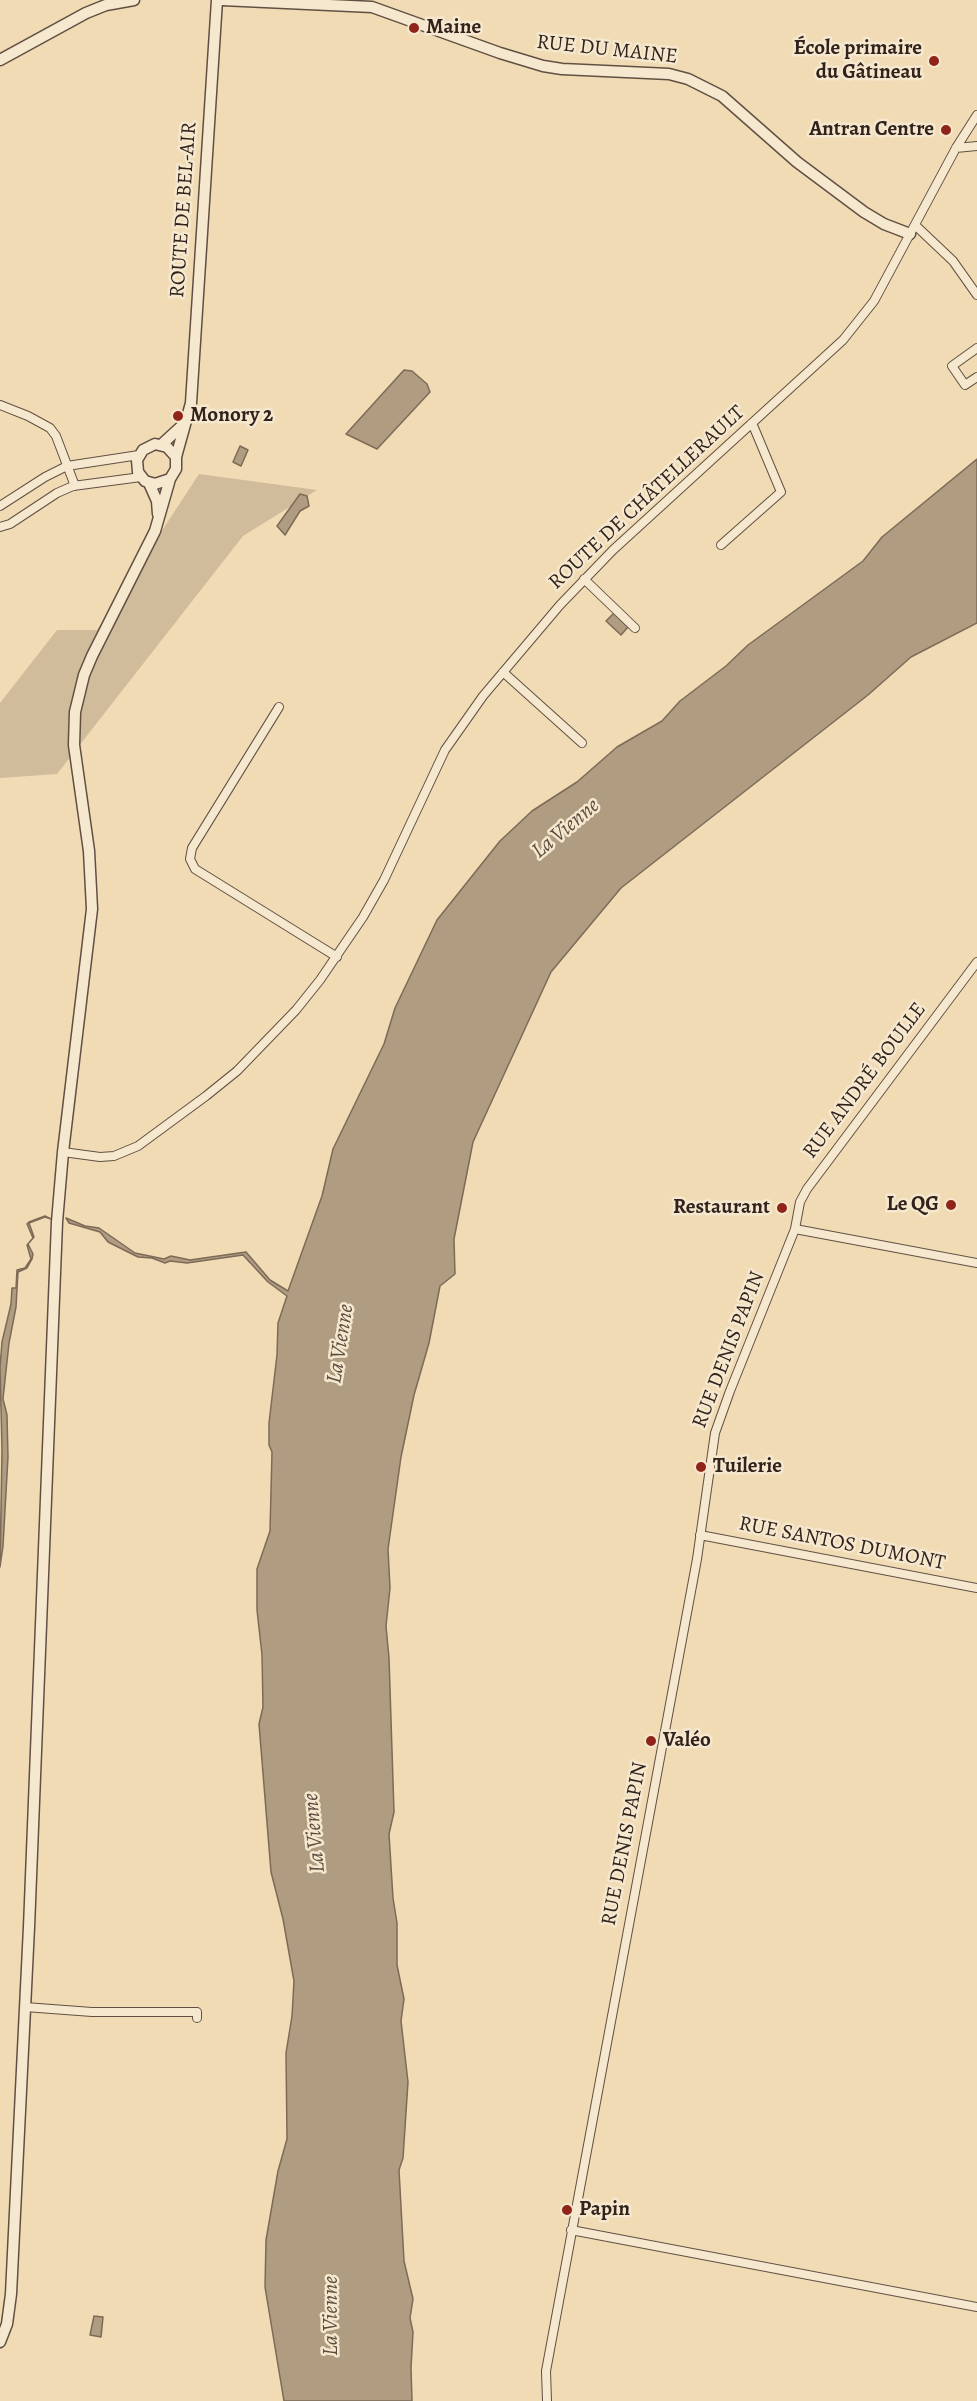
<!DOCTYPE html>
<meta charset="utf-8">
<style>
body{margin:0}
canvas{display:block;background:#f0dbb5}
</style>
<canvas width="977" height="2401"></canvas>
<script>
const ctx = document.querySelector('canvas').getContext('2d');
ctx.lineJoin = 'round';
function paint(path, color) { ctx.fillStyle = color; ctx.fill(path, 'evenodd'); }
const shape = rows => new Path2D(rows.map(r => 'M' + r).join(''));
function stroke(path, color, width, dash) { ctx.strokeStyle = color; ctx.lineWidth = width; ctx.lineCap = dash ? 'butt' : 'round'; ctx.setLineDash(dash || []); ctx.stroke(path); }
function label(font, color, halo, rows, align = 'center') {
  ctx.font = font + ' Alegreya,serif'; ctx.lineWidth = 5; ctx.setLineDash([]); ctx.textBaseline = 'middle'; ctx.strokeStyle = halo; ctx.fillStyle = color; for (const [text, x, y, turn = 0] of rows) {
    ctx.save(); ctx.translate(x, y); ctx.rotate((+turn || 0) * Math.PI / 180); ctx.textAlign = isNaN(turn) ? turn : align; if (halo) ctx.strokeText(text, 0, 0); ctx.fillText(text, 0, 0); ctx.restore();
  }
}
paint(shape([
 [199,474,317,490,243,536,57,774,0,778,0,703,57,630,97,630]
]), '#d0bc9b');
const water = shape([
 [404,370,412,371,427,384,430,392,377,449,346,434,404,370],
 [240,446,248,450,241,466,233,462,240,446],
 [977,459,977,623,911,657,868,695,621,888,551,972,473,1142,454,1239,455,1274,440,1286,429,1343,414,1395,401,1457,388,1549,390,1588,386,1626,389,1658,394,1812,389,1834,393,1898,397,1923,397,1965,404,1999,401,2021,408,2082,403,2158,399,2170,404,2261,413,2299,410,2318,413,2332,411,2368,412,2401,284,2401,265,2287,266,2240,278,2171,287,2139,286,2053,292,2016,294,1981,283,1919,271,1872,259,1724,263,1707,262,1655,257,1610,257,1569,270,1531,272,1452,269,1445,269,1423,277,1355,278,1323,287,1296,268,1282,243,1255,187,1263,170,1261,165,1263,152,1258,138,1257,108,1242,100,1232,69,1223,66,1218,85,1226,99,1228,135,1253,164,1259,171,1256,190,1260,246,1252,270,1280,288,1291,322,1196,333,1149,384,1044,395,1008,437,920,500,841,532,811,577,782,617,747,662,721,680,701,726,666,748,645,863,561,882,537,977,459],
 [300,494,307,496,309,506,300,511,285,535,277,526,300,494],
 [614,613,628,627,621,635,606,621,614,613],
 [45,1216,51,1219,45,1217,29,1223,34,1237,28,1244,33,1254,32,1259,27,1268,18,1272,16,1307,9,1343,3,1399,7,1415,8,1457,3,1546,0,1567,2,1450,0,1367,2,1342,11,1304,12,1288,16,1288,17,1270,25,1268,31,1259,27,1245,33,1238,27,1224,29,1222,45,1216],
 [94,2316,103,2317,101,2337,90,2335,94,2316]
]);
paint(water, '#af9c81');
stroke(water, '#7d6b58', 1.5);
const minor = shape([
 [956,148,977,146],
 [915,225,953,261,977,295],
 [977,348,952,366,965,385,977,377],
 [0,405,28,416,50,428,56,436,75,486],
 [0,506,45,477,67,466,139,455],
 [0,527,10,524,57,493,73,486,141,477],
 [721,545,781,492,752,423],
 [584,579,635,628],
 [503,672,582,743],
 [279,707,192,848,190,859,195,869,337,957],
 [63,1152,100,1157,114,1156,138,1146,206,1096,237,1071,296,1010,320,980,363,917,384,880,445,750,483,696,560,605,613,550,843,340,874,301,956,148,977,115],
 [795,1229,977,1263],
 [700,1535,977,1588],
 [25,2007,92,2012,197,2012,197,2018],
 [571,2230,977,2307],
 [547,2401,546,2371,697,1559,715,1433,730,1391,795,1229,800,1202,807,1189,977,962]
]);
const tertiary = shape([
 [222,0,372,7,500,53,543,66,562,69,669,74,688,79,722,96,797,162,864,212,884,224,910,234],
 [0,60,86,13,106,5,134,0],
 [161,445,185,423],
 [170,479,155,484,145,481,138,472,137,460,143,450,155,444,167,447,176,457],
 [149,483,157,501,158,514],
 [0,2342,7,2324,11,2294,29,1927,57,1222,63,1152,92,909,89,851,74,745,75,712,84,675,92,656,155,531,170,479,176,469,176,457,191,403,217,0]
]);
stroke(minor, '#615042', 10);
stroke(tertiary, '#615042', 13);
stroke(minor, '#f5e8cf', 8);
stroke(tertiary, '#f5e8cf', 10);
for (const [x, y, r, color] of [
 [414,28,6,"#8f2418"],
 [934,61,6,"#8f2418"],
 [946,130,6,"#8f2418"],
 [178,416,6,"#8f2418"],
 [951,1205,6,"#8f2418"],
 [782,1208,6,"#8f2418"],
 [701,1467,6,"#8f2418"],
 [651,1741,6,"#8f2418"],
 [567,2210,6,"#8f2418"]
]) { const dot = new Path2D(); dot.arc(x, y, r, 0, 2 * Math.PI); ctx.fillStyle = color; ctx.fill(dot); stroke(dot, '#f5e8cf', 2); }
label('bold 21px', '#31221b', '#f5e8cf', [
 ["Maine",426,28],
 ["École primaire",922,49,"right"],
 ["du Gâtineau",922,73,"right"],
 ["Antran Centre",934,130,"right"],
 ["Monory 2",190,416],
 ["Le QG",939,1205,"right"],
 ["Restaurant",770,1208,"right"],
 ["Tuilerie",713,1467],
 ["Valéo",663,1741],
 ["Papin",579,2210]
], 'left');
label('21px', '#31221b', '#f5e8cf', [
 ["RUE DU MAINE",607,50,6],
 ["ROUTE DE BEL-AIR",184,210,-86],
 ["ROUTE DE CHÂTELLERAULT",647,498,-43],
 ["RUE ANDRÉ BOULLE",865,1081,-53],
 ["RUE DENIS PAPIN",729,1350,-69],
 ["RUE SANTOS DUMONT",842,1544,11],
 ["RUE DENIS PAPIN",625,1844,-79]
]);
label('italic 22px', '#5d4d3f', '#f5e8cf', [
 ["La Vienne",566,829,-40],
 ["La Vienne",341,1344,-81],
 ["La Vienne",315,1833,-95],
 ["La Vienne",332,2316,-90]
]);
</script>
